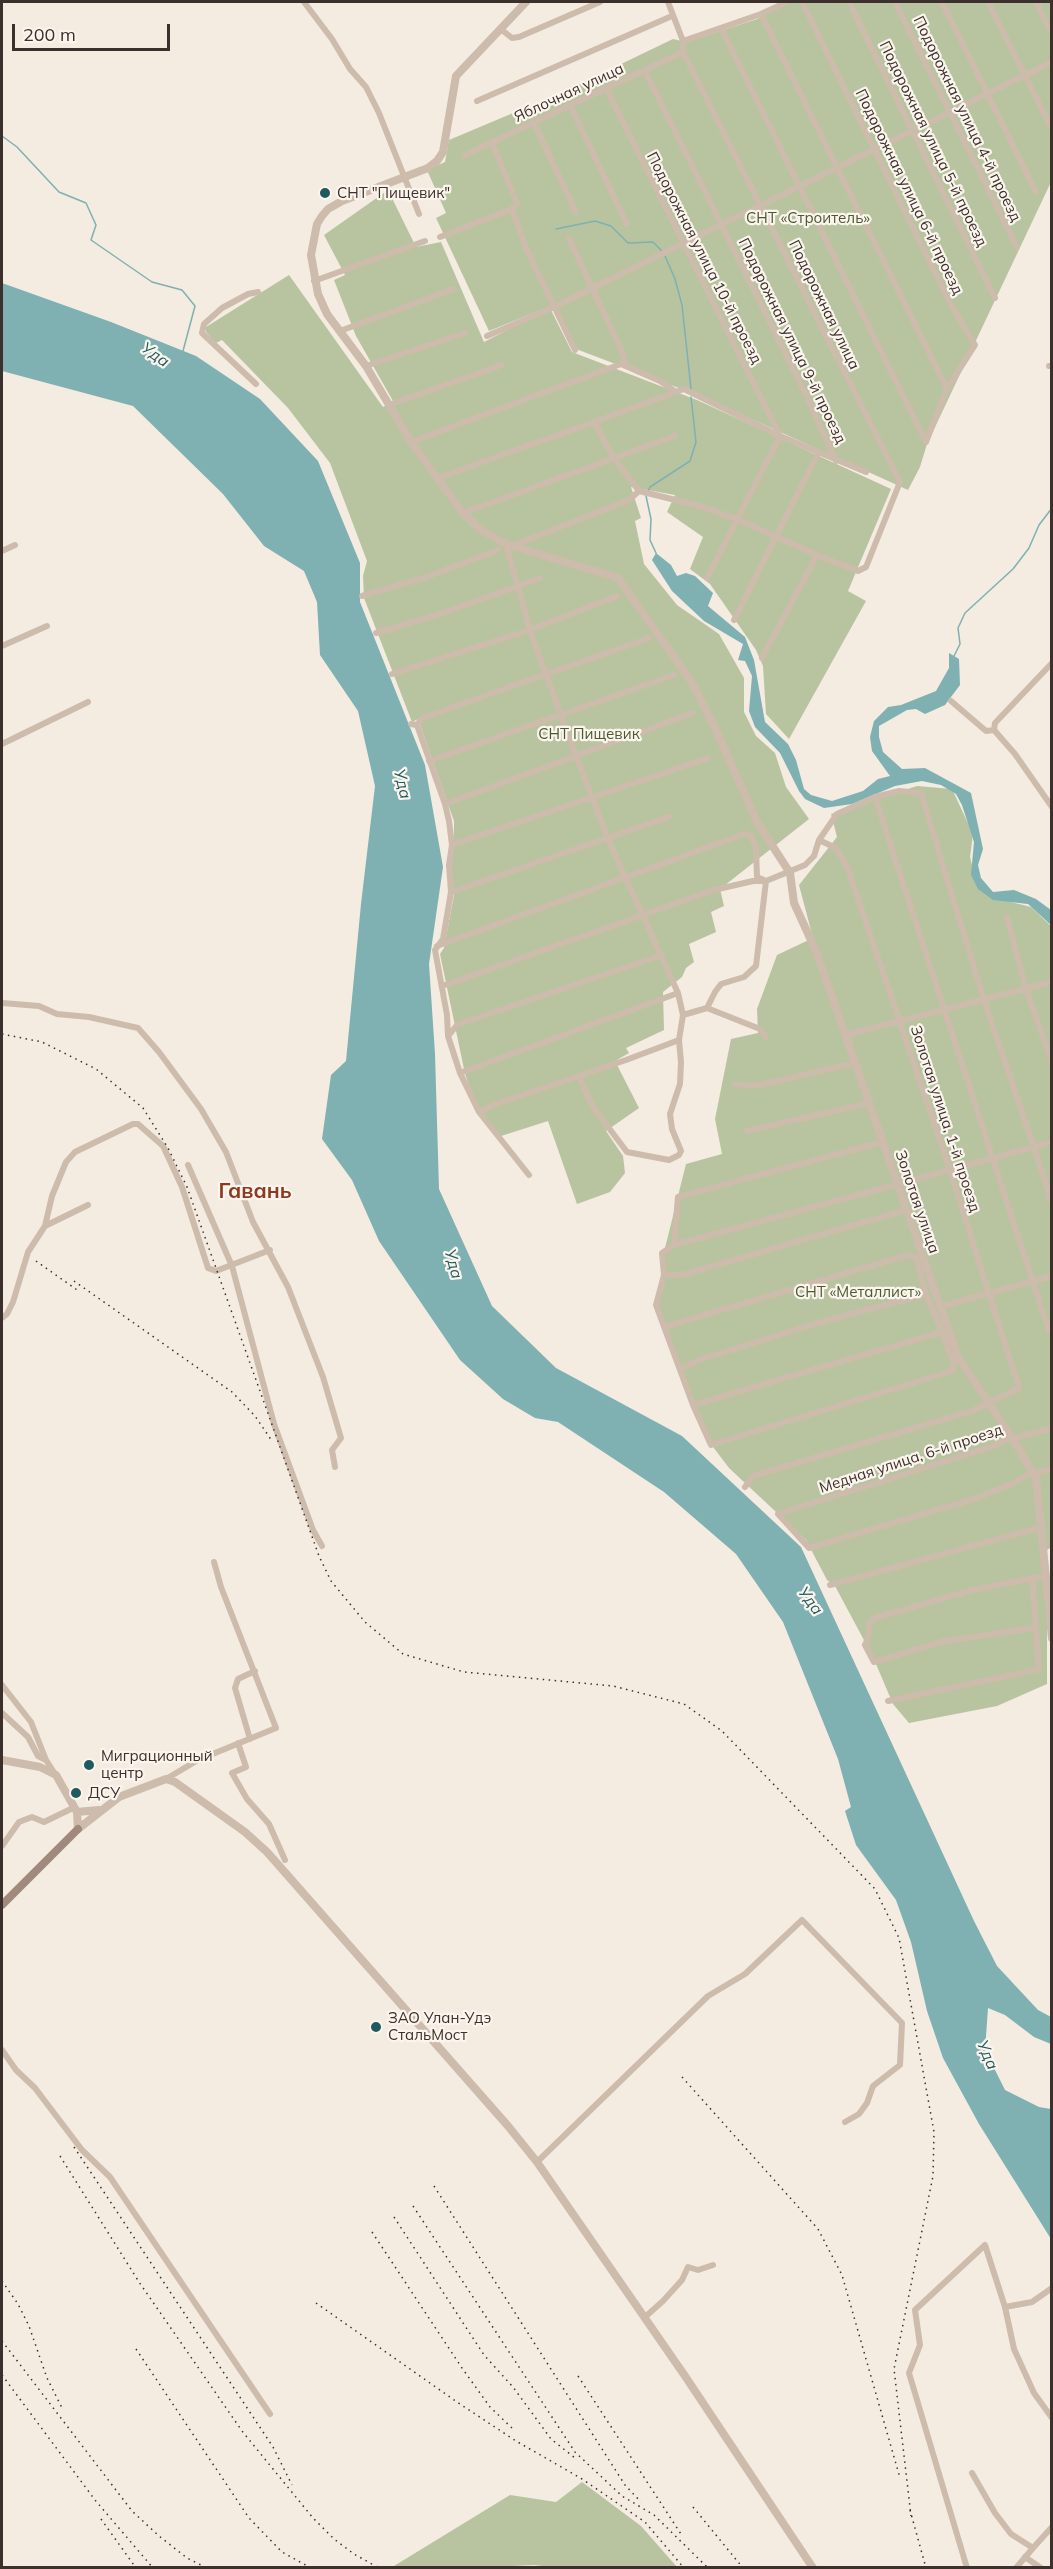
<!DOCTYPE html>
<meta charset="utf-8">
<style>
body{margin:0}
#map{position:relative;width:1053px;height:2569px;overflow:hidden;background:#f4ebe1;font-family:Mulish,sans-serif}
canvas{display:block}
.frame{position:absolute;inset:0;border:3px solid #3b302b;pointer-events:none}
.scale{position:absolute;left:12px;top:24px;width:158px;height:27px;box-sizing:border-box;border:3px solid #3b302b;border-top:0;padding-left:8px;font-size:18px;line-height:21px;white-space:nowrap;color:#3b302b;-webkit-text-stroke:4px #fbf5ee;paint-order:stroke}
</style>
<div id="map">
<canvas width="1053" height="2569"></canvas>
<div class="frame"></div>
<div class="scale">200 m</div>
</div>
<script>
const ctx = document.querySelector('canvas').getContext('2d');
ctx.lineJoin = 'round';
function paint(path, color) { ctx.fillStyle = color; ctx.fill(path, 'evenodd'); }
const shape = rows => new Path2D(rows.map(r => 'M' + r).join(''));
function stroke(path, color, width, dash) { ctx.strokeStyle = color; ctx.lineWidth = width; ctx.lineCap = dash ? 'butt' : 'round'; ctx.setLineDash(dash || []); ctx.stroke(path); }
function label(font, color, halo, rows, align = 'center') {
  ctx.font = font + ' Mulish,sans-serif'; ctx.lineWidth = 4.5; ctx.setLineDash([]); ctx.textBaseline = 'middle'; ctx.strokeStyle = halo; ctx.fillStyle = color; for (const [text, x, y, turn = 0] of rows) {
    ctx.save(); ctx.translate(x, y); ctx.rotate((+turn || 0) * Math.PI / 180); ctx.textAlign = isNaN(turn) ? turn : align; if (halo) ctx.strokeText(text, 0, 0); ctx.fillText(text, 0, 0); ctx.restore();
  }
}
paint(shape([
 [791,2,1051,2,1051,182,927,444,920,467,908,490,705,398,576,349,553,305,489,331,436,218,446,213,427,170,445,162,449,140,563,92,673,39,686,42,757,19],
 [388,190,416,247,441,242,484,342,550,308,572,352,697,400,891,489,848,591,866,601,789,739,766,714,763,666,756,650,710,584,690,569,703,537,667,512,675,495,631,487,641,518,635,521,644,564,677,605,719,634,744,678,744,712,756,736,775,753,786,787,809,819,720,889,724,906,711,912,716,932,689,944,694,962,686,968,682,977,663,992,664,1030,626,1048,629,1053,615,1061,639,1108,606,1131,623,1156,625,1173,610,1192,577,1204,548,1121,501,1136,476,1106,465,1074,440,954,444,948,454,895,451,866,454,847,454,821,418,719,412,722,364,598,363,576,367,561,330,463,288,408,222,340,216,343,206,332,206,327,289,275,383,407,393,401,356,336,334,280,345,275,324,235],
 [917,786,952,789,973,834,970,857,976,882,1003,900,1031,907,1051,926,1052,1547,1047,1550,1047,1684,997,1706,909,1723,893,1704,873,1657,835,1586,827,1580,806,1540,729,1468,704,1435,658,1313,664,1252,686,1164,722,1154,715,1119,731,1039,758,1033,757,1009,777,955,813,938,799,885,837,837,831,814],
 [582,2482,641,2526,677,2567,562,2568,534,2565,466,2568,394,2566,510,2495,556,2502]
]), '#b8c4a0');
paint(shape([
 [2,283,111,322,196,356,260,399,318,461,360,563,360,602,425,765,443,867,429,964,435,1054,439,1189,492,1306,556,1368,682,1436,801,1547,974,1921,997,1966,1038,2010,1051,2017,1051,2044,1034,2037,1005,2015,988,2008,985,2050,1005,2090,1039,2107,1051,2109,1051,2239,979,2124,943,2058,927,2011,911,1942,896,1900,856,1845,845,1811,851,1807,838,1759,783,1622,736,1554,664,1492,558,1422,535,1418,503,1399,460,1360,379,1241,352,1180,322,1139,331,1075,346,1061,361,904,375,786,358,711,320,655,317,602,304,571,264,546,223,494,133,406,2,371],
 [656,553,671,565,677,576,686,573,695,576,713,593,708,606,745,637,754,660,765,722,788,744,796,760,804,789,811,795,832,801,863,791,878,779,890,776,872,751,870,737,874,721,888,707,901,705,936,691,949,668,949,653,959,659,960,685,945,705,925,714,916,709,907,710,879,726,879,737,883,752,902,769,925,768,971,793,983,849,978,865,981,878,993,892,1014,890,1036,899,1051,910,1051,925,1028,904,993,900,978,889,971,875,974,842,962,805,956,794,941,785,922,781,895,786,852,804,824,808,805,799,799,791,780,753,755,727,749,711,752,676,745,661,738,660,743,644,704,621,672,591,652,560]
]), '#7fb0b2');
stroke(shape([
 [2,136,17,147,59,192,86,203,96,225,91,240,152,282,182,290,195,306,183,351],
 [556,229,595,221,611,226,628,243,653,242,663,252],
 [665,256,675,279,682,305,691,389],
 [648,492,650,487,690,461,696,442,691,397],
 [646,496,651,519,650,540,656,553],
 [954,656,960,644,958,628,965,613,1013,569,1029,548,1039,525,1052,508]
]), '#7fb0b2', 1.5);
stroke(shape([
 [304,2,332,39,350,69,366,87,379,113,419,214],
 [802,2,949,301,975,345,947,389,926,442],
 [849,2,995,298],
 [895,2,1017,247],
 [942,2,1036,192],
 [988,2,1052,129],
 [1036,2,1052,34],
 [761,14,947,389],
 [721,28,926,442],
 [502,30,512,38,519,37,600,2],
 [683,41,761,14,787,2],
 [645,71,808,399,836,461],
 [607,90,780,436,707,578],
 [477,101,672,16],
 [571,107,627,224],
 [534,123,576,212],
 [492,142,517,204,512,209,526,248,575,350],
 [465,155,683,52],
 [440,237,512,209],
 [569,239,622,351,625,360,621,364],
 [314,281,425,241],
 [340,331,454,289],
 [487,336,554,307,1052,62],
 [366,366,465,333],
 [1049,366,1052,366],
 [256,384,202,333,204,324,222,308,248,294,258,292],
 [389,405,502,365],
 [411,442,621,364,660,381,676,392],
 [438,478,594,422],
 [639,491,614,458,594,422,684,389,780,436,866,472],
 [463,513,675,436],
 [506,544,530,630,561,716,608,839,678,993,683,1015,679,1040,681,1062,680,1084,670,1114,672,1129,681,1151,679,1155,669,1160,627,1152,593,1107,579,1077],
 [512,546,629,500,639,491,700,506,739,520,817,555,858,571,866,567,900,482,683,52,683,41,668,2],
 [2,551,15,545],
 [362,596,427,577,498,550],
 [734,620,818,453],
 [376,633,440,614,540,578],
 [2,646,47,626],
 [762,658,817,555],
 [392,674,530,630,617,596],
 [951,701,986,731,994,730,1015,754,1052,807],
 [411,724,417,725,445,804,449,821,452,845,449,865,451,892,443,939,435,950,447,1015,448,1036,460,1073,479,1112,529,1175],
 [417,725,422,718,649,638],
 [994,730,995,723,1052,663],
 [2,744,88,702],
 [429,761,674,675],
 [875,797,1049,1331],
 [445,804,693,713],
 [452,845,708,758],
 [451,892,669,817],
 [1007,918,1026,988,1052,1062],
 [437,946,744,834,751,835,756,848,757,877,766,881,753,881,714,890,442,986],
 [2,1003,39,1006,57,1014,89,1017,138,1028,159,1052,201,1109,226,1152,253,1222,288,1287,323,1377,341,1438,332,1450,335,1467],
 [707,1008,715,992,721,984,744,977,756,966,766,881,805,865,814,856,819,840,837,814,875,797,899,791,921,793,984,1000,1034,1147,1052,1204],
 [683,1015,707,1008,760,1029,766,1037],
 [449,1035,457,1025,662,955],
 [845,1035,1052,982],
 [460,1073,678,993],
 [735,1084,755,1086,855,1063],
 [479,1112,496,1104,626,1060,679,1040],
 [747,1131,869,1103],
 [188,1165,232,1266,274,1424,313,1530,322,1546],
 [45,1226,52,1196,66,1162,75,1152,133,1124,138,1124,163,1146,182,1187,208,1268,216,1271,270,1250],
 [674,1245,1052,1142],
 [664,1275,682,1275,906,1210],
 [939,1307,1052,1276],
 [2,1318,7,1314,13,1302,28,1252,45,1226,88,1205],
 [664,1327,908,1255,916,1258,926,1294],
 [680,1369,699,1360,821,1322,926,1294,942,1332],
 [693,1405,942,1332,954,1366,952,1371,711,1445,693,1405,656,1305,664,1275,662,1253,674,1245,678,1197,882,1142],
 [1052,1428,1007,1440,994,1446,778,1514,809,1548,974,1499,1012,1484,1027,1475,1052,1469],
 [745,1487,753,1476,972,1411,1019,1388,950,1170,847,866,836,848,819,840],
 [830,1585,1042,1527],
 [1035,1628,945,1641,874,1662,865,1645,868,1638,869,1623,875,1618,972,1590,1045,1576],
 [2,1685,31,1722,46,1760,55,1774],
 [888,1701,1036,1670,1039,1668,1032,1578],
 [2,1713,28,1737,38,1756,46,1760],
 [250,1739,235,1688,238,1679,255,1671],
 [238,1743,246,1767,232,1773,247,1799,269,1824,285,1860],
 [166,1779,198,1760,276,1728,221,1587,214,1562],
 [2,1846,19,1822,32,1817,44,1822,75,1807],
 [2,2050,16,2070,35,2088,82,2150,110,2177,270,2414],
 [537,2162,708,1996,745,1974,802,1920,902,2023,900,2065,873,2086,867,2103,859,2114,845,2122],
 [1005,2307,1032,2302,1052,2288],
 [645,2317,663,2301,682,2280,688,2267,698,2270,713,2265],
 [972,2473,995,2513,1011,2534,1033,2548,1016,2568],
 [1033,2548,1052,2527],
 [1025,2557,1041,2568],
 [967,2568,909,2373,920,2345,915,2310,985,2245,1005,2307,1014,2349,1034,2393,1052,2418]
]), '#cdbbac', 6);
stroke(shape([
 [526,2,456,76,443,152,437,161,428,168,342,201,328,209,322,216,317,224,311,255,318,294,327,314,366,366,411,442,463,513,482,531,506,544,618,578,691,681,716,730,757,822,790,873,794,903,816,951,958,1357,1013,1439,1036,1478,1052,1638],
 [2,1760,40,1767,56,1775,77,1812,78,1829],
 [77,1812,99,1810],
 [78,1829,119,1797,166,1779,175,1782,245,1832,267,1852,508,2126,537,2162,685,2376,813,2568]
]), '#cdbbac', 8);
stroke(shape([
 [2,1905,78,1829]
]), '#a18a7d', 8);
stroke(shape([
 [2,1034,42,1042,96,1069,143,1108,168,1148,187,1187,319,1556,331,1581,365,1622,403,1654,464,1672,613,1686,684,1704,722,1731,875,1889,899,1938,934,2132,933,2176,894,2369,911,2516],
 [36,1261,80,1292],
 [74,1281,232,1392,255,1416,272,1441],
 [682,2077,818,2229,842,2275,900,2478],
 [74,2147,273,2447,292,2485],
 [60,2156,139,2282,242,2431,313,2518,334,2539,354,2554,379,2568],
 [434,2186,625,2485,641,2502],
 [413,2206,575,2452,622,2496,654,2515,708,2568],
 [394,2217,484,2355,513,2387,551,2439,575,2458],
 [372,2232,462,2368,490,2407,513,2429],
 [2,2281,18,2304,29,2326,47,2378,63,2410],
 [316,2303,457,2402,516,2441,582,2479,645,2522,684,2568],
 [2,2341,132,2511,159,2536,187,2558,207,2568],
 [136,2349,249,2518,282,2552,311,2568],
 [2,2375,95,2500,153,2568],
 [578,2376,681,2534],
 [693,2507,743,2568],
 [910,2510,926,2568],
 [101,2519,136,2568]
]), '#3b302b', 1.5, [1.5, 4.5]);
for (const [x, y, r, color] of [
 [325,193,6,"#1f5a5e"],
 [89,1765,6,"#1f5a5e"],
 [76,1793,6,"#1f5a5e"],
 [376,2027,6,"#1f5a5e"]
]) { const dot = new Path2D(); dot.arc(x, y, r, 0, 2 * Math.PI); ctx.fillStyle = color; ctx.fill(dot); stroke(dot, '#fbf5ee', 2); }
label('15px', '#3b302b', '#fbf5ee', [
 ["Яблочная улица",569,93,-25],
 ["Подорожная улица 4-й проезд",967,119,64],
 ["Подорожная улица 5-й проезд",933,144,64],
 ["Подорожная улица 6-й проезд",909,192,64],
 ["Подорожная улица 10-й проезд",704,258,63],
 ["Подорожная улица",824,305,64],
 ["Подорожная улица 9-й проезд",792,341,64],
 ["Золотая улица, 1-й проезд",945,1119,72],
 ["Золотая улица",917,1202,71],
 ["Медная улица, 6-й проезд",911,1459,-18]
]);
label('15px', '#3b302b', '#fbf5ee', [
 ["СНТ \"Пищевик\"",337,193],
 ["Миграционный",101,1756],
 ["центр",101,1773],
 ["ДСУ",88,1793],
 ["ЗАО Улан-Удэ",388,2018],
 ["СтальМост",388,2035]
], 'left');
label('15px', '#4a5a2e', '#fbf5ee', [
 ["СНТ «Строитель»",808,218],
 ["СНТ Пищевик",589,734],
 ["СНТ «Металлист»",858,1292]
]);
label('italic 16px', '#1f5a5e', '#fbf5ee', [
 ["Уда",155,355,35],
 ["Уда",402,784,76],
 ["Уда",453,1264,75],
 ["Уда",810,1601,54],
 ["Уда",987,2055,67]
]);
label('bold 21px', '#8c3b22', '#fbf5ee', [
 ["Гавань",255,1192]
]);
</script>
